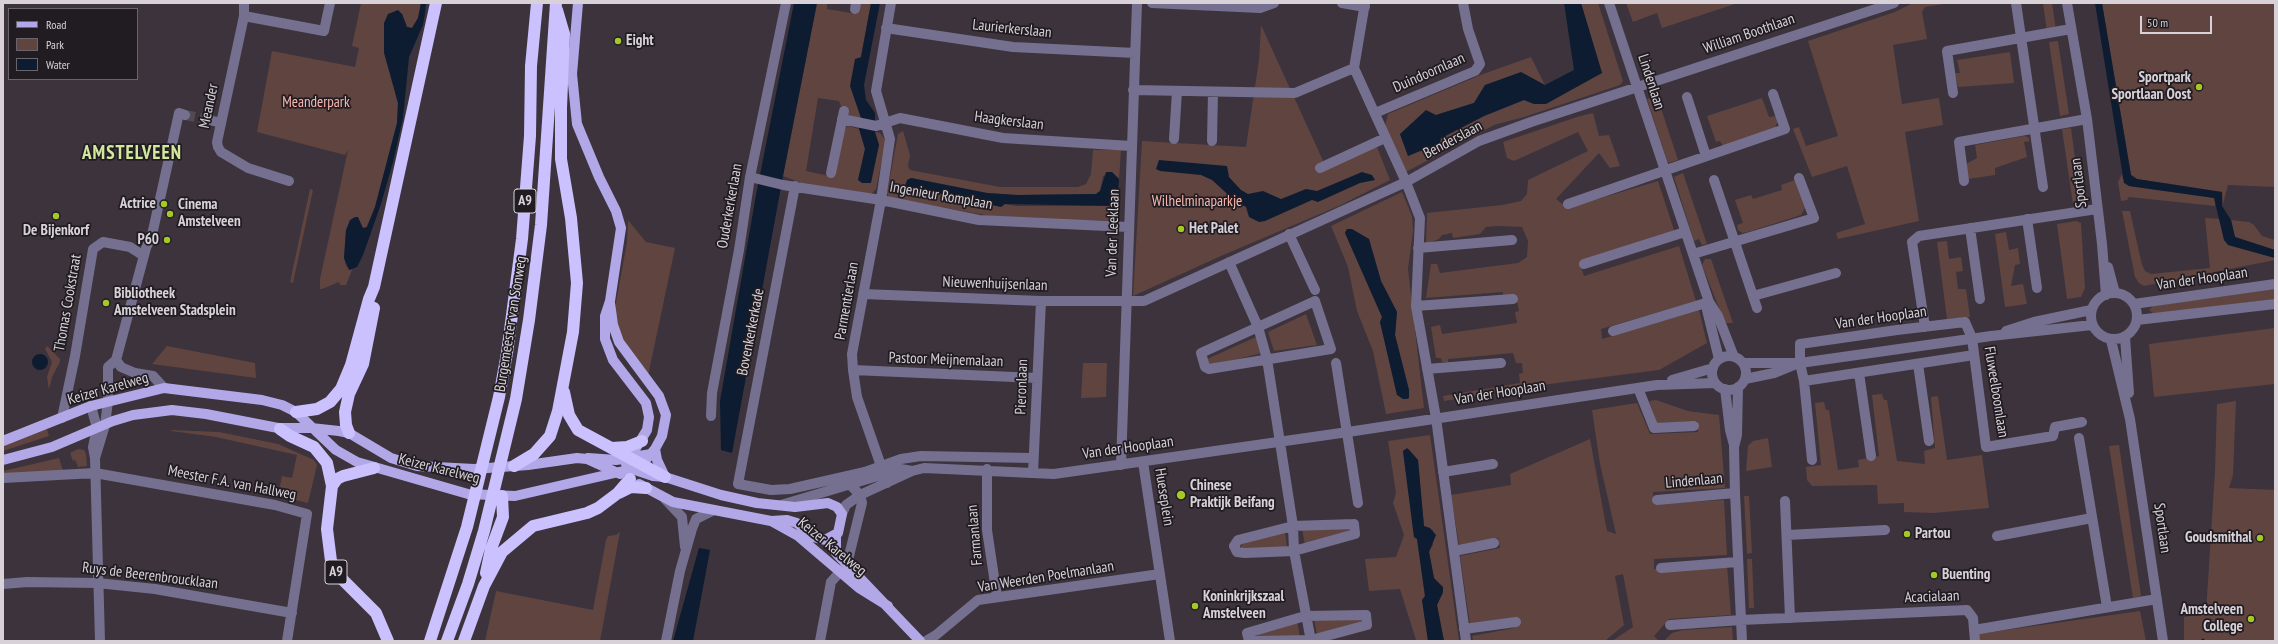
<!DOCTYPE html>
<style>
body{margin:0}
#map{position:relative;width:2278px;height:644px;overflow:hidden;background:#3c333c;font-family:"PT Sans Narrow",sans-serif}
canvas{display:block}
.frame{position:absolute;inset:0;border:4px solid #d8d2d8;pointer-events:none}
.legend{position:absolute;left:8px;top:8px;width:130px;height:72px;box-sizing:border-box;background:#201c21;border:1px solid #6a656a;margin:0;padding:5px 7px;list-style:none;font-size:12px;color:#d8d2d8}
.legend li{display:flex;align-items:center;gap:8px;height:20px}
.legend b{width:20px;border:1px solid #6a656a}
.scale{position:absolute;left:2140px;top:16px;width:72px;height:18px;box-sizing:border-box;border:2px solid #d8d2d8;border-top:0;padding-left:5px;font-size:12px;line-height:14px;white-space:nowrap;color:#d8d2d8;-webkit-text-stroke:3px #201c21;paint-order:stroke}
</style>
<div id="map">
<canvas width="2278" height="644"></canvas>
<div class="frame"></div>
<ul class="legend">
<li><b style="height:5px;background:#b2a8e8"></b>Road</li>
<li><b style="height:11px;background:#604440"></b>Park</li>
<li><b style="height:11px;background:#0e1c32"></b>Water</li>
</ul>
<div class="scale">50 m</div>
</div>
<script>
const ctx = document.querySelector('canvas').getContext('2d');
ctx.lineJoin = 'round';
function paint(path, color) { ctx.fillStyle = color; ctx.fill(path, 'evenodd'); }
const shape = rows => new Path2D(rows.map(r => 'M' + r).join(''));
function stroke(path, color, width, dash) { ctx.strokeStyle = color; ctx.lineWidth = width; ctx.lineCap = dash ? 'butt' : 'round'; ctx.setLineDash(dash || []); ctx.stroke(path); }
function label(font, color, halo, rows, align = 'center') {
  ctx.font = font + ' "PT Sans Narrow",sans-serif'; ctx.lineWidth = 3.5; ctx.setLineDash([]); ctx.textBaseline = 'middle'; ctx.strokeStyle = halo; ctx.fillStyle = color; for (const [text, x, y, turn = 0] of rows) {
    ctx.save(); ctx.translate(x, y); ctx.rotate((+turn || 0) * Math.PI / 180); ctx.textAlign = isNaN(turn) ? turn : align; if (halo) ctx.strokeText(text, 0, 0); ctx.fillText(text, 0, 0); ctx.restore();
  }
}
paint(shape([
 [361,3,421,3,418,18,412,28,407,27,402,14,395,93,398,103,397,123,375,207,366,228,363,228,360,223,346,230,344,258,346,266,352,270,346,285,340,285,339,282,322,289,320,289,320,279,348,150,345,155,257,132,272,51,355,67,359,48,352,46],
 [817,3,827,3,827,9,857,14,859,3,871,3,861,57,862,121,844,114,839,101,818,98,806,171,834,177,843,130,848,126,859,129,864,143,865,149,858,180,879,145,875,132,880,133,886,141,876,189,871,194,802,183,783,176],
 [1581,3,1598,3,1623,81,1620,85,1524,117,1494,125,1406,172,1385,126,1388,114,1483,74,1531,57,1545,85,1485,85,1474,103,1436,115,1400,134,1408,156,1484,116,1524,100,1534,104,1602,73],
 [1626,3,1738,3,1662,28,1657,13,1633,22],
 [1913,3,1950,3,1925,7,1922,12,1927,39,1893,45,1902,104,1939,98,1943,125,1905,132,1919,221,1838,239,1836,233,1865,224,1847,166,1812,177,1793,129,1799,127,1806,146,1838,136,1808,41,1895,12],
 [2043,3,2052,3,2056,30,2047,32],
 [2102,3,2275,3,2275,187,2228,185,2223,204,2222,192,2137,179,2131,175],
 [1261,25,1325,165,1377,147,1390,180,1341,205,1221,256,1133,296,1142,141,1246,147,1259,60],
 [2058,41,2069,114,2060,116,2049,42],
 [2010,52,2014,83,1958,87,1955,73,1960,73,1957,60],
 [1657,96,1678,160,1668,163,1647,99],
 [1762,98,1769,117,1776,116,1778,121,1774,130,1723,146,1720,141,1716,142,1707,116],
 [1593,113,1599,136,1609,135,1620,166,1610,168,1599,153,1556,199,1568,208,1658,181,1676,236,1581,267,1584,276,1679,246,1696,301,1601,329,1602,339,1699,310,1707,343,1659,370,1534,386,1444,401,1443,396,1520,383,1519,374,1523,373,1522,363,1516,363,1513,353,1448,359,1448,362,1442,362,1441,358,1436,358,1431,327,1440,325,1442,334,1491,327,1517,323,1515,312,1519,311,1517,302,1503,304,1503,292,1426,298,1431,264,1437,264,1440,273,1518,263,1527,257,1528,241,1522,227,1497,226,1486,227,1480,234,1453,238,1452,233,1442,235,1439,239,1426,244,1427,213,1502,205,1521,201,1527,194,1528,180,1588,151,1578,132,1514,161,1507,158,1503,142,1580,116],
 [2071,128,2081,202,2073,204,2062,129],
 [903,131,910,155,908,166,910,170,1000,187,1078,187,1086,184,1091,174,1093,150,1121,150,1119,179,1112,172,1103,176,1100,191,1096,194,1017,195,987,193,911,178,926,194,938,193,1016,206,1117,206,1117,221,1008,219,889,198,887,193,898,134],
 [2024,136,2028,137,2030,141,2024,142,2027,157,1995,168,1995,175,1968,179,1966,164,1977,158,1975,145],
 [1683,173,1707,244,1702,245,1699,239,1694,241,1674,177],
 [2122,174,2123,179,2129,186,2215,198,2215,206,2129,197,2127,200,2121,201,2118,182],
 [1795,180,1805,208,1801,215,1748,232,1742,233,1738,230,1737,225,1743,223,1735,200,1751,195,1753,199,1782,190,1781,185],
 [310,189,313,190,293,283,290,282],
 [1402,192,1412,216,1413,231,1408,269,1424,408,1386,414,1373,351,1357,311,1348,267,1331,226],
 [1347,229,1369,239,1381,281,1397,312,1395,335,1409,390,1397,395,1380,322,1382,317,1345,233],
 [2122,211,2130,211,2142,265,2145,271,2151,274,2210,268,2205,218,2221,219,2224,240,2229,245,2275,258,2275,260,2144,286,2139,283,2135,277],
 [628,220,646,242,675,248,648,376,619,336,615,308,627,242],
 [2231,220,2249,222,2254,225,2262,236,2275,240,2275,250,2235,237],
 [2076,221,2081,223,2085,288,2081,297,2067,299,2057,224],
 [2006,232,2009,250,2018,248,2020,264,2015,265,2011,286,2023,284,2027,304,2005,307,1995,234],
 [1947,241,1949,259,1961,257,1963,271,1956,272,1958,289,1966,289,1970,317,1947,319,1937,242],
 [1705,259,1711,259,1733,323,1726,323,1717,303,1702,265],
 [2275,289,2275,299,2159,313,2153,313,2149,310,2153,306],
 [1306,314,1317,345,1274,351,1268,332],
 [2275,328,2275,384,2154,397,2149,344],
 [1256,337,1262,353,1209,366,1207,359],
 [47,346,60,359,60,362,52,377,49,390,47,377,52,362,45,349],
 [167,346,255,363,256,378,152,364],
 [1083,363,1107,363,1106,397,1081,398],
 [1882,394,1884,400,1887,400,1897,461,1925,464,1924,451,1935,448,1931,397,1938,396,1947,460,1982,455,1989,508,1933,513,1904,512,1904,503,1878,504,1877,485,1812,486,1807,480,1806,467,1821,465,1815,403,1824,402,1826,410,1829,410,1838,470,1859,467,1858,460,1879,456,1872,395],
 [1656,400,1688,411,1719,415,1725,488,1653,492,1654,504,1724,500,1727,555,1654,559,1654,569,1727,565,1731,615,1669,619,1654,636,1659,641,1612,641,1633,627,1623,574,1615,576,1624,625,1605,641,1473,641,1472,636,1514,628,1513,618,1470,625,1460,556,1500,548,1498,538,1459,545,1451,495,1511,485,1510,474,1590,439,1607,531,1616,534,1600,464,1592,410,1637,403,1650,434,1698,432,1697,421,1657,423,1649,401],
 [2236,401,2233,475,2229,488,2275,490,2275,641,2184,641,2184,617,2206,613,2215,471,2217,404],
 [47,429,49,436,3,451,3,446],
 [172,430,219,432,278,444,314,460,317,465,308,503,278,496,282,476,292,478,297,455,216,437,171,431],
 [1430,435,1459,641,1444,641,1437,605,1443,593,1434,578,1429,551,1433,545,1433,530,1424,527,1418,460,1409,449,1403,451,1414,537,1417,539,1425,596,1422,600,1428,641,1416,640,1400,589,1369,591,1365,559,1396,557,1404,535,1393,503,1396,493,1388,441],
 [1768,438,1772,467,1746,471,1748,446,1753,441],
 [2119,445,2141,596,2133,598,2109,446],
 [78,449,84,450,86,454,87,466,78,467,75,460,73,461,70,453],
 [59,458,63,471,3,474,3,471],
 [1744,496,1749,496,1752,553,1747,554],
 [1349,527,1350,533,1305,545,1302,528],
 [620,532,600,641,485,641,496,591,593,610,606,540,608,536,616,535],
 [1285,532,1287,547,1242,549,1241,545,1250,540],
 [1747,559,1752,559,1754,608,1749,608],
 [2140,611,2146,641,1978,641,1978,634],
 [1360,617,1361,623,1317,635,1314,619],
 [1297,621,1300,638,1257,638,1256,633],
 [1732,627,1733,641,1664,641,1672,633,1683,630]
]), '#604440');
paint(shape([
 [421,3,426,3,425,13,423,25,409,57,403,118,393,162,381,204,363,255,357,267,349,270,344,258,346,230,350,220,355,217,358,217,363,228,367,227,375,207,397,123,398,103,384,53,384,23,388,14,398,10,402,14,407,27,412,28,418,18],
 [794,3,817,3,783,176,732,453,721,450,720,401,756,195],
 [871,3,880,3,864,85,866,100,875,113,875,132,879,145,871,183,862,183,858,180,865,149,859,129,862,121,850,86,855,59,861,57],
 [1564,3,1581,3,1602,73,1546,104,1534,104,1524,100,1484,116,1441,138,1440,143,1408,156,1400,134,1426,110,1436,115,1474,103,1485,85,1521,72,1545,85,1574,70],
 [2095,3,2102,3,2131,175,2137,179,2222,192,2222,206,2231,220,2235,237,2275,250,2275,258,2228,245,2224,240,2214,198,2129,186,2124,183],
 [1159,160,1227,166,1229,177,1241,190,1248,194,1263,191,1281,199,1306,189,1317,191,1362,172,1372,175,1375,180,1360,183,1318,202,1312,200,1265,221,1259,222,1249,217,1246,207,1234,200,1212,180,1201,175,1160,171,1156,169],
 [1106,172,1112,172,1119,179,1117,206,1005,204,1001,207,938,193,926,194,904,189,907,180,911,178,987,193,1017,195,1096,194,1100,191],
 [1347,229,1352,229,1369,239,1381,281,1397,312,1395,335,1409,390,1409,398,1407,399,1403,399,1397,395,1380,322,1382,317,1345,233],
 '32 362a8 8 0 1 1 16 0a8 8 0 1 1-16 0Z',
 [1407,448,1418,460,1424,526,1430,528,1436,535,1429,552,1434,578,1443,587,1443,592,1437,605,1444,641,1428,641,1422,600,1425,596,1417,539,1414,537,1403,451],
 [699,548,710,550,693,641,673,641]
]), '#0e1c32');
stroke(shape([
 [2202,641,2203,640]
]), '#0e1c32', 3);
stroke(shape([
 [185,115,206,119]
]), '#534b53', 10, [10, 5]);
stroke(shape([
 [244,3,244,16,217,142,218,147,221,152,248,168,289,181],
 [1152,3,1260,8,1274,3],
 [1342,3,1365,7],
 [1365,3,1354,68,1406,182,1420,218,1416,306,1436,418,1466,641],
 [1609,3,1709,302,1718,316,1734,357],
 [2016,3,2043,187],
 [2067,3,2087,119,2102,244,2106,295],
 [855,9,856,3],
 [244,16,324,31,330,3],
 [886,28,1013,47,1135,53],
 [1133,90,1295,93,1354,68],
 [1953,93,1947,51,2071,29],
 [1687,97,1706,156],
 [1375,113,1475,71,1480,64,1468,29,1463,3],
 [206,119,221,123],
 [842,119,876,126,900,118,1003,138,1131,146],
 [1174,139,1177,91],
 [1212,141,1213,92],
 [1320,168,1385,138],
 [831,173,844,111],
 [750,177,783,185,881,200,979,220,1128,227],
 [1714,180,1757,308],
 [1964,181,1959,142,2087,119],
 [795,186,738,484,771,490,790,489,865,472,901,459,921,456,1033,458],
 [1568,204,1785,129,1773,94],
 [2027,219,2037,288],
 [1970,228,1980,299],
 [1289,234,1315,290],
 [1418,248,1512,240],
 [1693,254,1814,218,1799,178],
 [1229,262,1258,327,1267,359,1293,526,1294,551,1311,641],
 [1584,264,1685,232],
 [2108,267,2115,293],
 '2091 316a23 23 0 1 1 46 0a23 23 0 1 1-46 0Z',
 [863,294,1041,301,1144,301,1406,182,1479,141,1531,122,1894,3],
 [1753,296,1836,273],
 [1315,301,1331,349,1209,369,1205,367,1201,353,1315,301],
 [1709,302,1707,310,1719,359],
 [2134,304,2275,284],
 [1416,306,1513,299],
 [2137,320,2275,304],
 [1925,327,1912,242,1919,236,2097,209],
 [1613,331,1709,302],
 [2006,331,2034,322,2091,310],
 [2125,337,2129,393],
 [2111,340,2130,419,2163,641],
 '1712 373a17 17 0 1 1 34 0a17 17 0 1 1-34 0Z',
 [1336,363,1358,503],
 [1743,363,1800,363,1991,336,2092,325],
 [1918,364,1929,441],
 [1427,369,1501,363],
 [853,370,1037,378],
 [1859,373,1871,456],
 [1745,379,1774,373,1796,364],
 [1672,380,1713,368],
 [1804,381,1974,355],
 [1738,387,1737,435,1734,447,1735,493,1742,641],
 [164,388,153,376,135,373,121,367,116,360,146,248,152,235,179,113,185,115],
 [1638,388,1654,428,1694,426],
 [1725,389,1730,430,1734,445],
 [91,406,97,428,93,447,95,458,100,641],
 [711,416,712,393,739,250,750,177,786,3],
 [62,418,75,356,93,249,103,242,130,247,144,256],
 [2079,438,2107,607],
 [95,458,105,425,108,401,108,367,116,360],
 [1812,460,1804,381,1800,363,1800,344,1897,330,1965,322,1972,338,1986,447,2053,436,2055,427,2082,422],
 [1143,462,1170,641],
 [1121,465,1137,3],
 [987,469,987,530,997,597],
 [1443,472,1493,464],
 [1033,473,1041,301],
 [3,478,95,473,275,505,307,514,287,641],
 [887,483,857,397,853,370,852,354,881,200,890,139,876,91,891,3],
 [665,499,682,517,685,547],
 [1657,500,1735,493],
 [1785,501,1790,618],
 [781,505,901,469,912,471],
 [842,514,846,505,860,495,912,471,924,468,1054,474,1348,432,1657,385,1715,383],
 [1354,524,1355,534,1294,551,1245,553,1237,552,1234,546,1238,540,1293,526,1354,524],
 [1787,535,1885,530],
 [1997,536,2092,518],
 [1454,551,1494,543],
 [1661,568,1737,562],
 [3,584,27,582,97,583,155,589,292,613],
 [1670,625,1741,620,1967,610,1973,618,1975,641],
 [1464,629,1516,622],
 [1974,630,2157,599],
 [666,641,680,571,692,529,696,519,714,510],
 [820,641,831,582,847,564,862,503,860,495,843,477],
 [926,641,936,635,978,600,1160,574],
 [1258,641,1249,641,1247,633,1305,616,1366,615,1367,625,1311,640,1259,641]
]), '#75708f', 10);
stroke(shape([
 [578,3,572,74,577,124,599,177,616,211,621,228,610,301,605,316,605,339,613,360,646,403,649,417,647,430,626,464],
 [610,303,613,325,619,342,659,396,666,415,662,436,655,449,637,470],
 [3,441,91,406,164,388,262,400,282,405,296,412,336,450,357,462,468,494,515,496,632,469,653,476,665,477,721,495,757,503,795,507,828,503,837,507,842,514,838,533,825,540,813,537,797,523,787,520,771,521],
 [655,449,657,460,665,477],
 [588,458,616,460,651,454],
 [3,460,52,447,113,421,133,415,172,410,206,414,278,428,311,428,339,431,349,433,391,458,417,466,474,469,528,465,577,458,587,459,620,474],
 [639,484,673,502,771,521,798,536,859,588,888,606],
 [836,536,836,553,920,641]
]), '#b2a8e8', 10);
stroke(shape([
 [564,392,569,415,578,430,665,477],
 [296,412,317,409,330,402,341,389,351,365,369,299,374,287,436,3],
 [280,429,290,436,314,447,327,463,332,486,327,529,331,561,340,577,376,613,388,641],
 [349,433,346,425,345,412,349,394,363,364,374,308],
 [612,448,627,447,642,441],
 [514,466,534,454,550,436,558,411,573,332,577,283,571,218,561,159,561,108,564,34,557,10],
 [332,486,337,479,343,476,374,468],
 [619,493,631,487,646,488],
 [486,573,491,549,503,517,502,496],
 [430,641,467,527,499,397,507,353,522,239,530,136,531,66,537,3],
 [447,641,468,584,484,531,516,399,529,320,541,225,556,3],
 [464,641,484,586,502,552,533,526,587,513,598,508,618,493,630,479]
]), '#cac1fe', 12);
for (const [x, y, r, color] of [
 [618,41,4,"#a4c825"],
 [2199,87,4,"#a4c825"],
 [164,204,4,"#a4c825"],
 [170,214,4,"#a4c825"],
 [56,216,4,"#a4c825"],
 [1181,229,4,"#a4c825"],
 [167,240,4,"#a4c825"],
 [106,303,4,"#a4c825"],
 [1181,495,5,"#a4c825"],
 [1907,534,4,"#a4c825"],
 [2260,538,4,"#a4c825"],
 [1934,575,4,"#a4c825"],
 [1195,606,4,"#a4c825"],
 [2251,619,4,"#a4c825"]
]) { const dot = new Path2D(); dot.arc(x, y, r, 0, 2 * Math.PI); ctx.fillStyle = color; ctx.fill(dot); stroke(dot, '#201c21', 1.5); }
for (const [x, y, w] of [
 [525,201,22],
 [336,572,22]
]) { const box = new Path2D(); box.roundRect(x - w / 2, y - 12, w, 24, 3); ctx.fillStyle = '#201c21'; ctx.fill(box); stroke(box, '#d8d2d8', 1); }
label('bold 14px', '#d8d2d8', null, [
 ["A9",525,201],
 ["A9",336,572]
]);
label('15px', '#d8d2d8', '#201c21', [
 ["Laurierkerslaan",1012,29,6],
 ["William Boothlaan",1749,34,-19],
 ["Duindoornlaan",1429,73,-24],
 ["Lindenlaan",1651,82,72],
 ["Meander",209,106,-78],
 ["Haagkerslaan",1009,121,7],
 ["Benderslaan",1453,140,-28],
 ["Sportlaan",2079,183,-97],
 ["Ingenieur Romplaan",941,196,10],
 ["Ouderkerkerlaan",730,206,-80],
 ["Van der Leeklaan",1113,233,-88],
 ["Van der Hooplaan",2202,279,-8],
 ["Nieuwenhuijsenlaan",995,284,2],
 ["Parmentierlaan",847,301,-80],
 ["Thomas Cookstraat",68,303,-80],
 ["Van der Hooplaan",1881,318,-8],
 ["Burgemeester van Sonweg",511,324,-81],
 ["Bovenkerkerkade",751,332,-79],
 ["Pastoor Meijnemalaan",946,360,2],
 ["Pieronlaan",1022,387,-88],
 ["Keizer Karelweg",108,389,-16],
 ["Fluweelboomlaan",1996,392,81],
 ["Van der Hooplaan",1500,393,-9],
 ["Van der Hooplaan",1128,448,-8],
 ["Keizer Karelweg",439,469,14],
 ["Lindenlaan",1694,481,-5],
 ["Meester F.A. van Hallweg",232,483,11],
 ["Hueseplein",1164,497,81],
 ["Sportlaan",2162,528,82],
 ["Farmanlaan",975,535,-95],
 ["Keizer Karelweg",832,547,39],
 ["Ruys de Beerenbroucklaan",150,576,7],
 ["Van Weerden Poelmanlaan",1046,577,-9],
 ["Acacialaan",1932,597,-2]
]);
label('bold 15px', '#d8d2d8', '#201c21', [
 ["Eight",626,41],
 ["Sportpark",2191,78,"right"],
 ["Sportlaan Oost",2191,95,"right"],
 ["Actrice",156,204,"right"],
 ["Cinema",178,205],
 ["Amstelveen",178,222],
 ["Het Palet",1189,229],
 ["De Bijenkorf",56,231,"center"],
 ["P60",159,240,"right"],
 ["Bibliotheek",114,294],
 ["Amstelveen Stadsplein",114,311],
 ["Chinese",1190,486],
 ["Praktijk Beifang",1190,503],
 ["Partou",1915,534],
 ["Goudsmithal",2252,538,"right"],
 ["Buenting",1942,575],
 ["Koninkrijkszaal",1203,597],
 ["Amstelveen",1203,614],
 ["Amstelveen",2243,610,"right"],
 ["College",2243,627,"right"]
], 'left');
label('15px', '#f9b7af', '#201c21', [
 ["Meanderpark",316,103],
 ["Wilhelminaparkje",1197,202]
]);
ctx.letterSpacing = '1px';
label('bold 19px', '#d1e89d', '#201c21', [
 ["AMSTELVEEN",132,154]
]);
ctx.letterSpacing = '0px';
</script>
